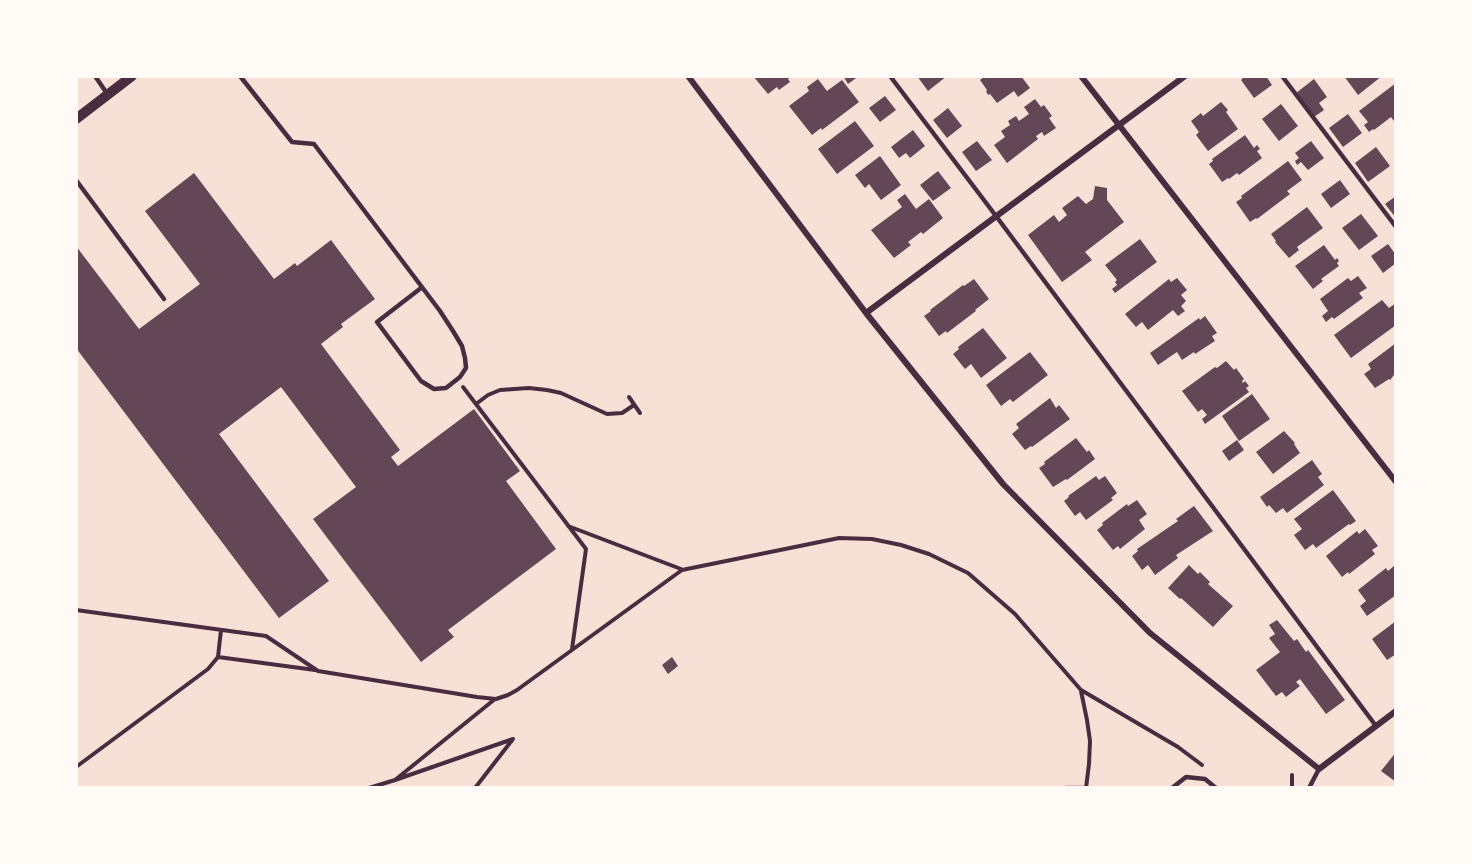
<!DOCTYPE html>
<style>
body{margin:0}
#map{position:relative;width:1472px;height:864px;overflow:hidden;background:#f7e1d7;font-family:Raleway,sans-serif}
canvas{display:block}
.frame{position:absolute;inset:0;border:78px solid #fffaf5;pointer-events:none}
</style>
<div id="map">
<canvas width="1472" height="864"></canvas>
<div class="frame"></div>
</div>
<script>
const ctx = document.querySelector('canvas').getContext('2d');
ctx.lineJoin = 'round';
const shape = rows => new Path2D(rows.map(r => 'M' + r).join(''));
function stroke(path, color, width, dash) { ctx.strokeStyle = color; ctx.lineWidth = width; ctx.lineCap = dash ? 'butt' : 'round'; ctx.setLineDash(dash || []); ctx.stroke(path); }
function paint(path, color) { ctx.fillStyle = color; ctx.fill(path, 'evenodd'); }
stroke(shape([
 [1067,788,1082,788]
]), '#dcb8b0', 6);
paint(shape([
 [753,76,792,76,788,79,790,82,779,90,777,87,768,94],
 [843,76,859,76,848,84],
 [917,76,947,76,928,91],
 [985,76,1021,76,1030,88,1018,97,1014,91,997,103,990,94,988,95,986,91,987,90,980,80],
 [1245,76,1266,76,1272,85,1254,98,1241,80],
 [1344,76,1382,76,1358,95],
 [818,79,827,91,842,80,859,102,822,130,821,128,812,135,789,106,809,91,807,87],
 [1314,79,1327,97,1319,103,1324,110,1314,117,1296,93],
 [1396,83,1396,119,1394,121,1391,117,1374,130,1373,129,1369,132,1364,125,1368,122,1359,111],
 [885,96,896,110,880,122,869,108],
 [1035,99,1041,107,1044,105,1052,116,1049,118,1056,128,1044,136,1042,132,1036,136,1038,139,1007,163,994,145,1005,137,1001,131,1010,125,1008,121,1016,116,1019,121,1029,114,1024,107],
 [1221,102,1228,110,1226,112,1238,129,1208,151,1196,135,1199,132,1191,121,1201,113,1203,116],
 [1281,104,1298,126,1279,141,1262,119],
 [948,108,962,126,947,138,933,120],
 [1348,114,1362,133,1343,147,1329,128],
 [855,121,874,146,837,174,818,149],
 [913,130,925,146,910,158,906,153,899,158,891,147],
 [1245,135,1254,148,1257,145,1260,149,1257,151,1262,158,1239,175,1237,173,1229,179,1228,178,1222,182,1209,164,1213,161,1212,159],
 [977,141,992,160,976,171,962,152],
 [1311,141,1324,158,1308,170,1301,162,1297,165,1295,161,1299,158,1295,153],
 [1376,147,1390,166,1368,182,1355,163],
 [880,156,901,185,881,200,869,184,865,188,855,175],
 [1288,161,1302,180,1287,191,1290,194,1257,219,1256,218,1250,222,1236,202,1242,198,1241,196],
 [938,171,951,188,933,201,920,185],
 [194,173,274,279,295,263,297,266,331,240,375,299,341,324,343,327,321,344,400,450,391,457,398,466,474,409,520,471,506,481,556,549,448,630,454,637,421,662,313,519,356,487,281,387,219,434,329,581,279,618,76,348,76,246,139,329,200,284,145,211],
 [1340,180,1350,194,1331,208,1321,194],
 [1095,186,1107,188,1107,200,1124,222,1085,252,1092,260,1062,282,1028,235,1054,215,1059,222,1067,215,1062,208,1078,196,1086,204,1093,199],
 [905,194,916,209,929,199,943,218,923,234,921,232,908,242,911,245,894,258,871,230,902,207,897,200],
 [1396,196,1396,218,1385,204],
 [1307,207,1323,228,1297,247,1299,250,1289,258,1275,242,1276,241,1271,234],
 [1361,214,1378,236,1359,250,1342,228],
 [1140,239,1157,262,1115,293,1112,289,1117,285,1115,282,1117,280,1105,265],
 [1388,244,1396,255,1396,263,1383,273,1371,256],
 [1324,245,1335,260,1337,258,1339,261,1337,263,1339,266,1321,279,1323,281,1313,289,1295,266],
 [1358,276,1367,288,1359,293,1363,298,1334,319,1332,317,1326,322,1322,316,1328,311,1320,299,1348,278,1351,281],
 [1177,278,1187,290,1181,295,1186,301,1181,306,1185,311,1178,316,1173,310,1148,330,1142,322,1136,327,1125,314,1169,279,1171,282],
 [974,279,989,299,975,310,976,311,947,333,946,331,939,336,924,316,931,311,930,310,963,285,964,286],
 [1382,300,1389,308,1396,303,1396,325,1351,358,1334,335],
 [1205,316,1217,333,1212,336,1215,341,1195,354,1194,352,1182,360,1177,352,1158,365,1150,353,1199,318,1200,320],
 [983,328,1007,358,981,378,971,364,965,369,953,354,959,349,958,347],
 [1396,343,1396,377,1394,375,1390,380,1389,379,1375,388,1364,374,1371,369,1368,364],
 [1030,352,1048,375,1013,402,1010,399,1001,406,986,385],
 [1226,361,1234,370,1236,368,1244,379,1242,381,1243,383,1245,381,1249,386,1246,388,1249,392,1205,424,1202,419,1207,415,1202,409,1198,412,1182,391,1215,367,1217,368],
 [1252,394,1270,419,1239,441,1222,416],
 [1050,398,1056,408,1059,405,1070,419,1032,447,1031,446,1025,450,1012,434,1019,428,1016,424],
 [1284,431,1295,443,1294,444,1300,453,1273,474,1256,452],
 [1076,438,1087,452,1089,450,1095,459,1067,480,1066,479,1053,487,1039,468,1045,464,1044,462],
 [1237,440,1244,450,1229,461,1222,451],
 [1312,460,1322,474,1318,477,1324,485,1287,513,1283,508,1276,513,1269,505,1267,507,1260,497],
 [1096,476,1099,480,1105,476,1117,493,1111,498,1113,500,1086,520,1080,512,1075,516,1064,501,1069,497,1068,496],
 [1333,490,1356,521,1350,525,1349,524,1316,548,1313,544,1305,550,1294,535,1302,529,1294,519],
 [1137,500,1147,514,1139,520,1145,529,1120,549,1118,546,1113,550,1097,530,1103,525,1102,523,1127,504,1128,506],
 [1194,506,1213,531,1176,555,1178,558,1155,575,1148,565,1142,570,1132,556,1138,551,1137,549,1178,521,1176,519],
 [1365,529,1378,546,1372,550,1375,554,1349,574,1348,572,1342,577,1326,556,1357,531,1359,534],
 [1189,565,1198,574,1200,572,1210,582,1208,584,1233,606,1213,627,1181,598,1180,599,1168,588],
 [1394,566,1396,568,1396,595,1367,616,1360,606,1366,601,1358,590,1386,568,1388,571],
 [1277,620,1294,641,1297,639,1306,652,1308,650,1345,700,1326,714,1300,679,1296,682,1300,686,1286,697,1282,692,1276,696,1256,670,1280,652,1269,638,1275,634,1269,625],
 [1396,621,1396,654,1387,660,1372,639],
 [672,657,678,666,668,674,662,665],
 [1396,752,1396,782,1381,771]
]), '#644757');
stroke(shape([
 [463,387,586,549,572,649],
 [629,397,640,413],
 [476,404,488,395,500,390,529,388,547,390,561,393,607,414,622,413,634,405],
 [568,526,681,569],
 [76,610,266,636,318,671,477,697,496,699,508,695,517,690,682,570,839,538,872,539,901,545,929,554,968,573,1015,614,1081,690,1178,747,1202,765],
 [218,657,315,670],
 [1081,691,1087,720,1090,741,1089,764,1086,788],
 [76,767,208,669,218,657,221,630],
 [1292,775,1292,788],
 [395,780,513,739,475,788],
 [369,788,395,780,495,699]
]), '#4a2c40', 4);
stroke(shape([
 [95,76,108,95],
 [240,76,292,142,314,144,440,311,453,331,462,346,465,358,466,368,460,377,446,388,434,389,421,381,377,322,421,288],
 [890,76,996,216,1376,726],
 [1282,76,1396,227],
 [76,180,164,299],
 [1172,788,1186,777,1205,779,1216,788],
 [1309,788,1319,769]
]), '#4a2c40', 4.5);
stroke(shape([
 [688,76,866,313,1003,484,1150,633,1319,769,1396,711],
 [1081,76,1396,482],
 [866,313,1185,76]
]), '#4a2c40', 6);
stroke(shape([
 [76,119,132,76]
]), '#4a2c40', 10);
</script>
